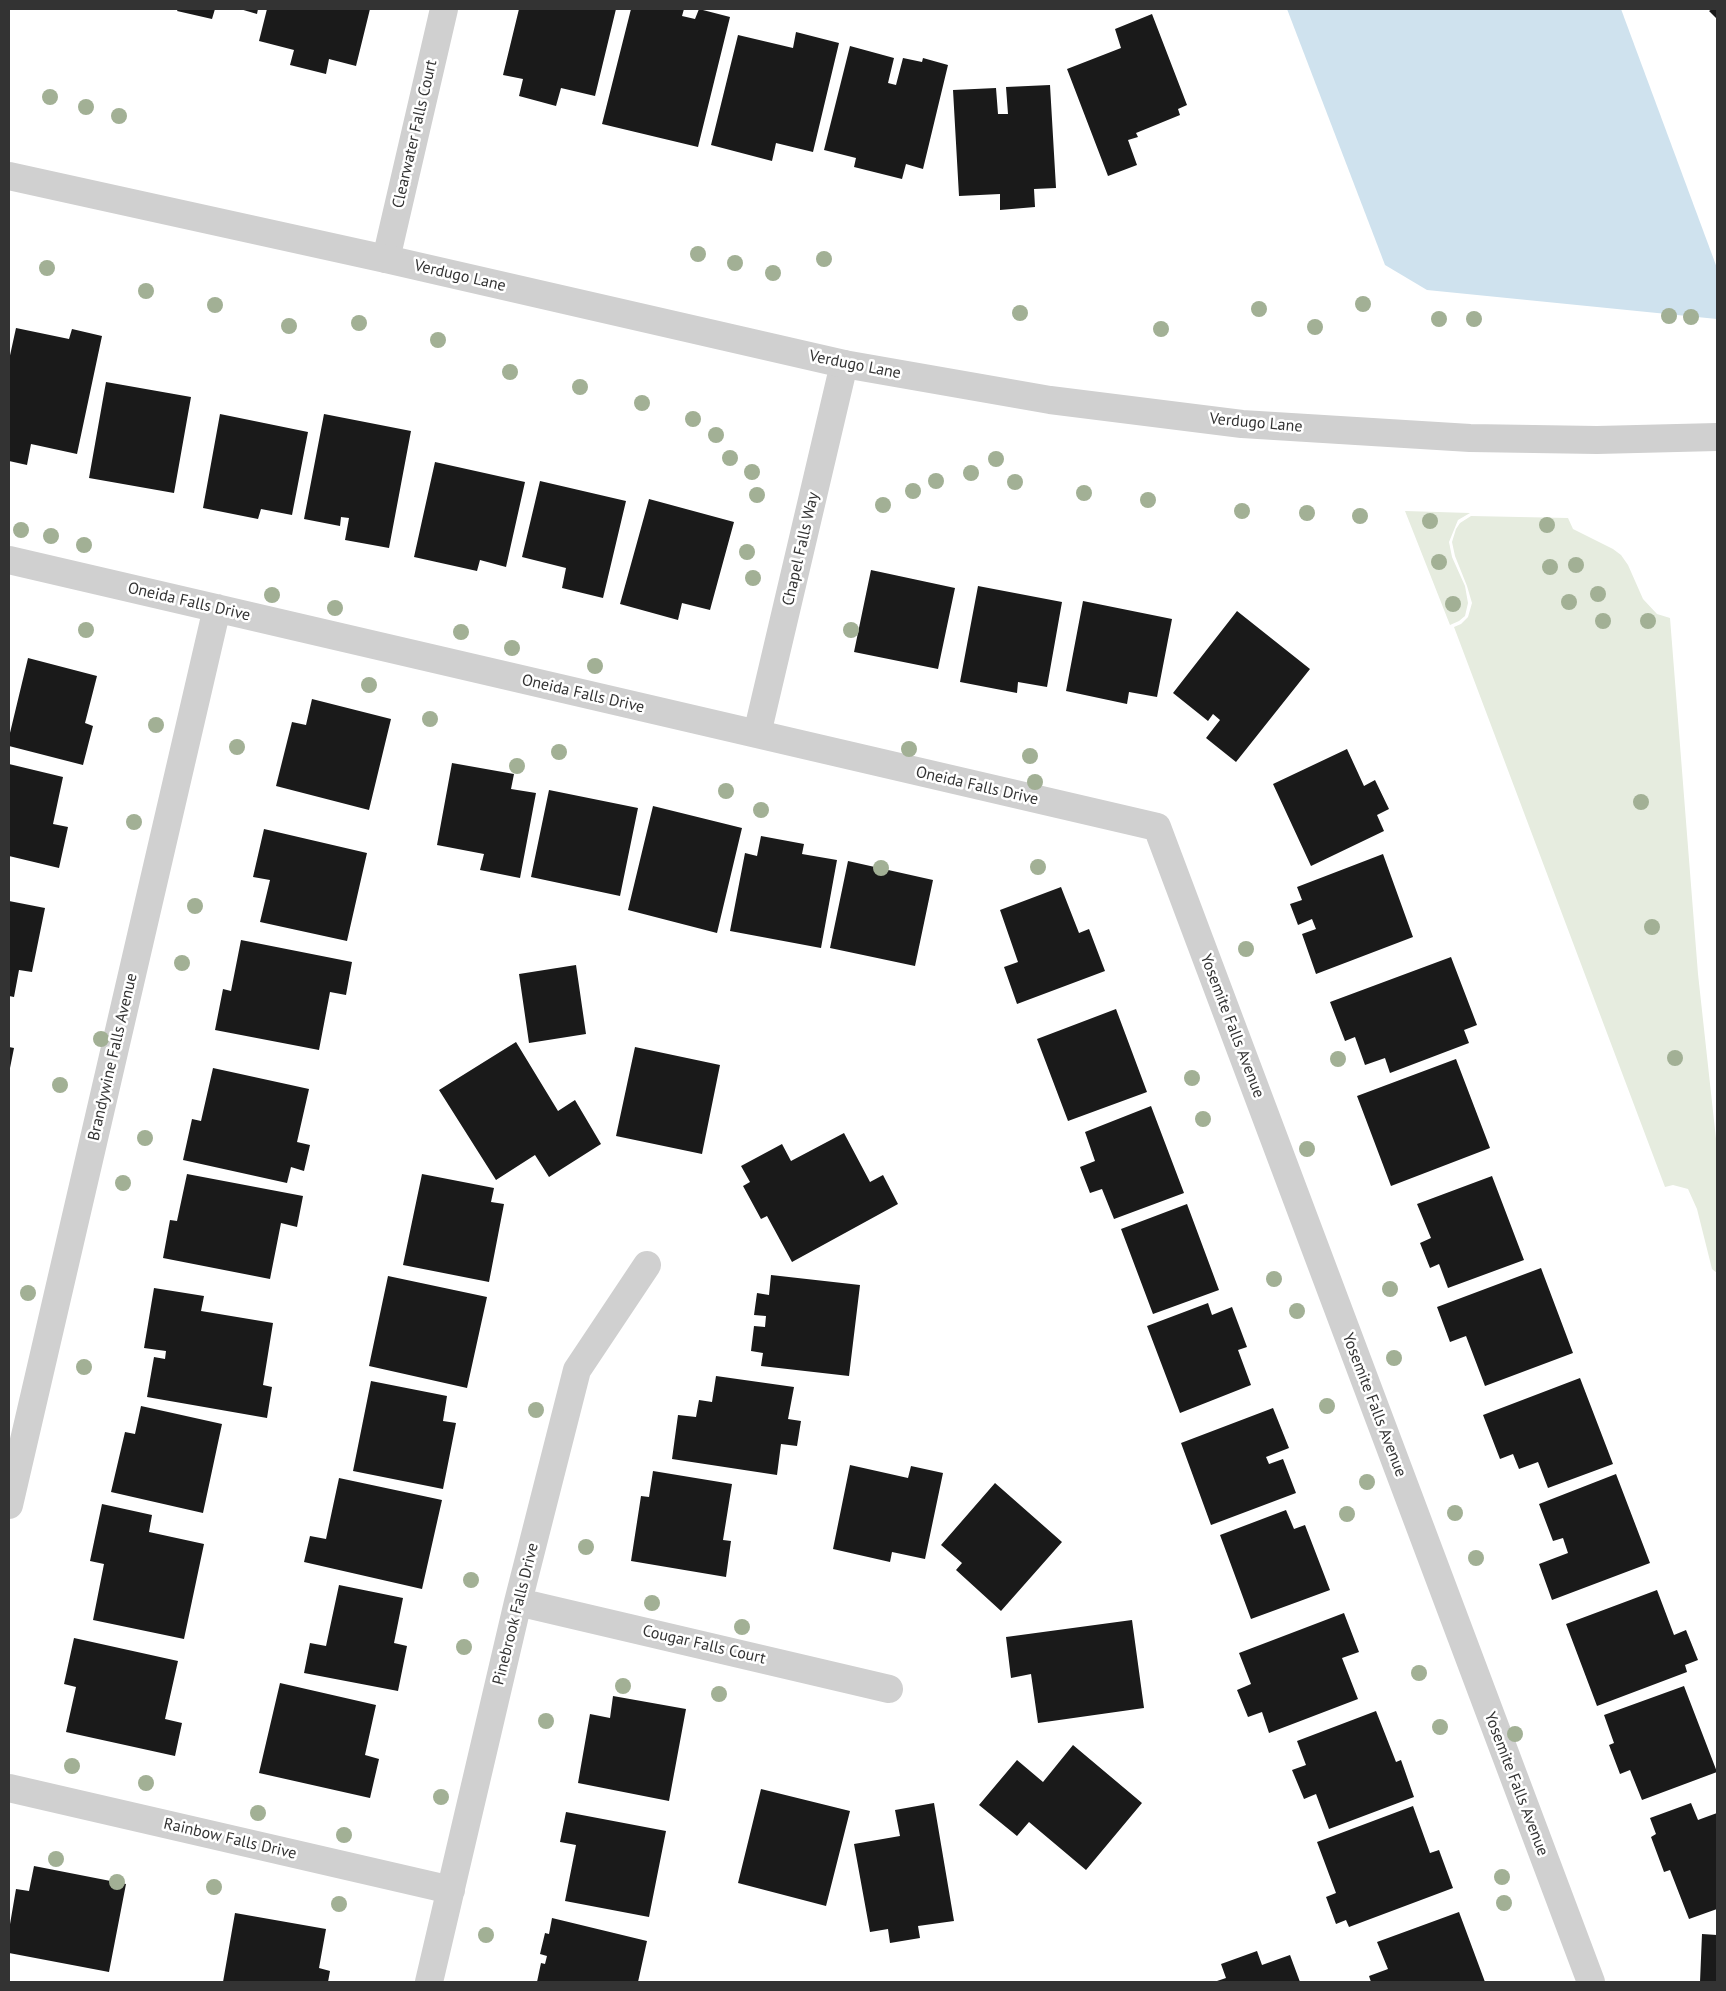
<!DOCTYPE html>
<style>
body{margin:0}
#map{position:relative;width:1726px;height:1991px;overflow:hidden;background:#fff;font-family:"PT Sans",sans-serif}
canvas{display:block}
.frame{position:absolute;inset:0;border:10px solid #333;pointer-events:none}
</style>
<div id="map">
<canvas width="1726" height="1991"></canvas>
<div class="frame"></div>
</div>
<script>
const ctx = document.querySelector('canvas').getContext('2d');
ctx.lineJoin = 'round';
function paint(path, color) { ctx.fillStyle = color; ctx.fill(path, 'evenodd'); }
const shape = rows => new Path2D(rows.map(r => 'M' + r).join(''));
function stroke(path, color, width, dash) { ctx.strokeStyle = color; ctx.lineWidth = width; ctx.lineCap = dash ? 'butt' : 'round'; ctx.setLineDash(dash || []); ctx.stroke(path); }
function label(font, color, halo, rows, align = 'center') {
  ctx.font = font + ' "PT Sans",sans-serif'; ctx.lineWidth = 5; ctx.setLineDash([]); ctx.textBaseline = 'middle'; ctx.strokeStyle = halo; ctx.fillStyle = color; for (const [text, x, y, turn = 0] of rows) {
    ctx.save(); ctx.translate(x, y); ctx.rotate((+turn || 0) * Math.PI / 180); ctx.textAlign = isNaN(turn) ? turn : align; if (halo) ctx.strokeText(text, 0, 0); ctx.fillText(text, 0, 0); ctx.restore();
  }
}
paint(shape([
 [1405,511,1470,513,1458,520,1449,542,1452,557,1465,586,1468,603,1465,616,1459,621,1450,625],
 [1471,516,1568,518,1573,529,1613,549,1621,555,1628,565,1643,599,1657,614,1670,618,1698,974,1717,1148,1717,1273,1712,1269,1697,1209,1688,1189,1673,1185,1665,1187,1454,627,1461,624,1468,617,1472,603,1467,586,1455,556,1452,542,1456,529,1460,523]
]), '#e6ecdf');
paint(shape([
 [1287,9,1621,9,1717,268,1717,319,1427,290,1385,265]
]), '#cfe2ee');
paint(shape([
 [178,9,215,9,212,19,177,11],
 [240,9,258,9,257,14],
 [267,9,370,9,356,66,329,59,326,74,290,65,294,50,259,41],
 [519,9,616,9,595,96,561,88,556,106,519,96,523,79,503,75],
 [631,9,684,9,682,16,695,19,699,9,730,17,698,147,602,124],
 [1712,9,1717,9,1717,19,1709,11],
 [1152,14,1187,105,1178,109,1180,115,1136,133,1138,137,1128,140,1137,165,1108,176,1067,69,1121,48,1115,29],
 [796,32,839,43,813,152,776,143,772,161,711,145,738,35,793,48],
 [850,46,894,58,888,83,896,85,903,58,922,62,923,58,948,65,923,169,906,164,902,179,854,167,856,158,824,150],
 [1050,85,1056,188,1034,189,1035,207,1000,210,1000,194,959,196,953,90,996,88,998,114,1008,114,1006,87],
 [16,328,69,339,72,329,102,336,77,454,31,444,27,465,9,461,9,360],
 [106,382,191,397,174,493,89,478],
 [220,414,308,432,292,515,261,509,258,519,203,508],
 [324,414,411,431,389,548,345,540,349,518,341,517,340,526,304,519],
 [435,462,525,482,506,567,480,560,477,571,414,557],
 [540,481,626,501,603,598,562,588,566,568,522,557],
 [649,499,734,522,710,610,682,603,678,620,620,604],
 [871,570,955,588,938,669,854,652],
 [978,586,1062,602,1047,687,1018,682,1017,693,960,682],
 [1083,601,1172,619,1157,697,1129,692,1127,704,1066,691],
 [1237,611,1310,669,1236,762,1206,738,1220,720,1213,714,1208,721,1173,693],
 [28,658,97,676,85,723,93,726,83,765,9,746,9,737],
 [312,699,391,719,369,810,276,786,292,722,306,725],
 [1347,749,1364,786,1375,780,1389,809,1377,815,1384,831,1311,866,1273,784],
 [452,763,514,774,511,789,536,793,520,878,480,870,484,854,437,845],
 [9,764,63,777,53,824,68,827,59,868,9,856],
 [549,790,638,808,620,896,531,877],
 [653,806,742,828,717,933,628,910],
 [264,829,367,853,347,941,260,922,270,880,253,877],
 [761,836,804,844,802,854,837,860,821,948,730,931,745,853,757,856],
 [1383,854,1413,937,1316,974,1302,934,1316,929,1312,919,1298,925,1290,904,1302,900,1297,887],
 [848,861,933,880,915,966,830,948],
 [1061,887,1079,933,1089,929,1105,971,1017,1004,1004,967,1018,962,1000,910],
 [9,901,45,908,32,972,19,970,14,997,9,996],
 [241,940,352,962,346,995,330,992,319,1050,215,1030,223,989,231,991],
 [1451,957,1477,1025,1464,1030,1469,1043,1390,1073,1385,1058,1365,1065,1355,1037,1345,1041,1330,1002],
 [576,965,586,1034,529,1043,519,974],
 [1116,1009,1147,1092,1068,1121,1037,1039],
 [516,1042,558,1111,575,1100,601,1144,549,1177,535,1155,496,1180,439,1090],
 [9,1047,14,1048,10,1068,9,1068],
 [635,1047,720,1065,702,1154,616,1136],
 [1456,1059,1490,1148,1391,1186,1357,1096],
 [213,1068,309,1089,297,1142,310,1145,304,1171,291,1167,287,1183,183,1160,192,1119,201,1121],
 [1151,1106,1184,1193,1114,1219,1102,1189,1090,1193,1080,1167,1095,1161,1085,1132],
 [844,1133,870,1182,883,1175,898,1204,792,1262,767,1216,761,1219,743,1186,750,1182,741,1166,782,1144,791,1161],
 [187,1174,303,1196,297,1227,281,1223,270,1279,163,1258,170,1220,177,1221],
 [422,1174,494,1188,491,1202,504,1204,489,1282,403,1265],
 [1492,1176,1524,1260,1448,1288,1439,1264,1430,1268,1420,1243,1431,1238,1417,1204],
 [1187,1204,1219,1290,1153,1314,1121,1229],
 [1541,1268,1573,1353,1485,1386,1466,1336,1450,1342,1437,1307],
 [771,1275,860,1285,849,1376,761,1366,763,1353,751,1351,754,1326,765,1327,766,1316,754,1315,757,1293,769,1295],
 [388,1276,487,1297,467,1388,369,1366],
 [154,1288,204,1296,201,1311,273,1323,263,1385,272,1387,267,1418,147,1397,154,1357,165,1359,166,1351,144,1348],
 [1208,1303,1212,1315,1232,1307,1247,1347,1238,1350,1251,1385,1180,1413,1147,1326],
 [716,1376,794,1387,788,1419,801,1421,797,1446,781,1444,777,1475,672,1459,678,1415,696,1417,699,1400,712,1402],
 [1580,1378,1613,1464,1548,1488,1538,1462,1519,1469,1513,1454,1500,1459,1483,1415],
 [371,1381,447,1396,443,1421,456,1423,443,1489,353,1471],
 [141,1406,222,1424,203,1513,111,1492,125,1432,135,1434],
 [1273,1408,1289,1448,1266,1457,1269,1464,1283,1459,1296,1493,1211,1525,1181,1443],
 [850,1465,908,1478,911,1466,943,1473,925,1559,892,1552,890,1562,833,1549],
 [653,1471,732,1484,723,1540,731,1541,726,1577,631,1561,641,1496,649,1497],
 [1616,1474,1650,1563,1552,1600,1539,1564,1568,1553,1563,1538,1553,1541,1539,1504],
 [339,1478,442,1500,422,1589,304,1562,310,1536,326,1539],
 [995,1483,1062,1542,1001,1611,956,1570,962,1563,941,1545],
 [102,1504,152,1515,149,1532,204,1544,184,1639,93,1620,104,1564,90,1561],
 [1286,1510,1294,1529,1305,1525,1330,1590,1251,1619,1220,1535],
 [339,1585,403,1598,394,1643,407,1646,398,1691,304,1673,310,1643,326,1646],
 [1657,1590,1674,1635,1686,1630,1698,1660,1685,1665,1687,1672,1597,1706,1566,1624],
 [1344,1613,1359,1652,1342,1658,1358,1699,1269,1733,1262,1712,1248,1717,1237,1690,1251,1684,1239,1653],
 [1132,1620,1144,1708,1038,1723,1031,1674,1011,1678,1006,1637],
 [74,1638,178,1661,165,1719,182,1723,175,1756,66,1732,76,1687,64,1684],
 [280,1683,376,1705,365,1755,379,1759,370,1798,259,1773],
 [1684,1686,1717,1772,1642,1800,1630,1770,1620,1774,1609,1745,1614,1743,1604,1715],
 [613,1696,686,1709,669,1801,578,1783,590,1714,610,1718],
 [1376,1711,1396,1762,1401,1760,1414,1797,1329,1829,1316,1794,1304,1799,1292,1770,1306,1765,1297,1741],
 [1073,1745,1142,1803,1086,1870,1029,1822,1017,1836,979,1805,1017,1760,1043,1782],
 [761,1789,850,1811,826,1906,738,1883],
 [934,1803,954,1921,918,1926,920,1938,890,1943,888,1929,870,1932,854,1844,900,1836,895,1810],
 [1691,1803,1698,1820,1717,1813,1717,1909,1689,1919,1670,1870,1664,1872,1651,1837,1656,1834,1650,1818],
 [1413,1806,1430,1853,1439,1850,1453,1888,1349,1927,1346,1920,1336,1924,1326,1897,1336,1893,1317,1842],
 [566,1812,666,1831,649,1917,565,1901,576,1845,560,1842],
 [34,1866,126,1884,109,1972,9,1953,9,1930,16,1889,29,1891],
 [1459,1912,1485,1982,1371,1982,1369,1976,1388,1969,1377,1942],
 [235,1913,326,1929,319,1968,330,1971,328,1982,223,1982],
 [552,1918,647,1941,638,1982,537,1982,541,1963,545,1964,547,1956,540,1954,545,1933,549,1934],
 [1702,1934,1717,1935,1717,1982,1700,1982],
 [1257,1951,1262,1965,1290,1955,1300,1982,1214,1982,1226,1978,1221,1964]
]), '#1a1a1a');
stroke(shape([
 [386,259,444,9],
 [9,560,1157,827,1591,1982],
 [757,734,844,364],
 [9,1505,217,608],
 [518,1602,889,1689],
 [9,1788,451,1890],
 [429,1982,518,1602,577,1370,647,1265]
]), '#d0d0d0', 28);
stroke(shape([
 [9,176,386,259,844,364,1050,400,1242,424,1470,438,1597,440,1717,437]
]), '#d0d0d0', 28);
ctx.fillStyle = '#a2b095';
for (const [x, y] of [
 [50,97],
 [86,107],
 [119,116],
 [698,254],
 [824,259],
 [735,263],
 [47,268],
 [773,273],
 [146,291],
 [1363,304],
 [215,305],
 [1259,309],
 [1020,313],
 [1669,316],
 [1691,317],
 [1439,319],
 [1474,319],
 [359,323],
 [289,326],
 [1315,327],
 [1161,329],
 [438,340],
 [510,372],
 [580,387],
 [642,403],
 [693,419],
 [716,435],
 [730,458],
 [996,459],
 [752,472],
 [971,473],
 [936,481],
 [1015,482],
 [913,491],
 [1084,493],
 [757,495],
 [1148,500],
 [883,505],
 [1242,511],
 [1307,513],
 [1360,516],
 [1430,521],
 [1547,525],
 [21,530],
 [51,536],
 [84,545],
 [747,552],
 [1439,562],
 [1576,565],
 [1550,567],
 [753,578],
 [1598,594],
 [272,595],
 [1569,602],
 [1453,604],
 [335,608],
 [1603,621],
 [1648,621],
 [86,630],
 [851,630],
 [461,632],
 [512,648],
 [595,666],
 [369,685],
 [430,719],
 [156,725],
 [237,747],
 [909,749],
 [559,752],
 [1030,756],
 [517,766],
 [1035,782],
 [726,791],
 [1641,802],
 [761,810],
 [134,822],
 [1038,867],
 [881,868],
 [195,906],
 [1652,927],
 [1246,949],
 [182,963],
 [101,1039],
 [1675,1058],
 [1338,1059],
 [1192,1078],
 [60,1085],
 [1203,1119],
 [145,1138],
 [1307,1149],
 [123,1183],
 [1274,1279],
 [1390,1289],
 [28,1293],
 [1297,1311],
 [1394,1358],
 [84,1367],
 [1327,1406],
 [536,1410],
 [1367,1482],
 [1455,1513],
 [1347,1514],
 [586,1547],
 [1476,1558],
 [471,1580],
 [652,1603],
 [742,1627],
 [464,1647],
 [1419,1673],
 [623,1686],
 [719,1694],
 [546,1721],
 [1440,1727],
 [1515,1734],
 [72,1766],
 [146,1783],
 [441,1797],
 [258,1813],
 [344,1835],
 [56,1859],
 [1502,1877],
 [117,1882],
 [214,1887],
 [1504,1903],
 [339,1904],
 [486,1935]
]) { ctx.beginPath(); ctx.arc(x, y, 8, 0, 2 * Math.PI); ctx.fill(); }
label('16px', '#333', '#fff', [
 ["Clearwater Falls Court",415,134,-77],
 ["Verdugo Lane",460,276,13],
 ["Verdugo Lane",855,365,11],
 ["Verdugo Lane",1256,423,5],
 ["Chapel Falls Way",801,549,-77],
 ["Oneida Falls Drive",189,602,13],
 ["Oneida Falls Drive",583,694,13],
 ["Oneida Falls Drive",977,786,13],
 ["Yosemite Falls Avenue",1232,1026,69],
 ["Brandywine Falls Avenue",113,1057,-77],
 ["Yosemite Falls Avenue",1374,1405,69],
 ["Pinebrook Falls Drive",516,1614,-76],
 ["Cougar Falls Court",704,1645,13],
 ["Yosemite Falls Avenue",1516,1784,69],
 ["Rainbow Falls Drive",230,1839,13]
]);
</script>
